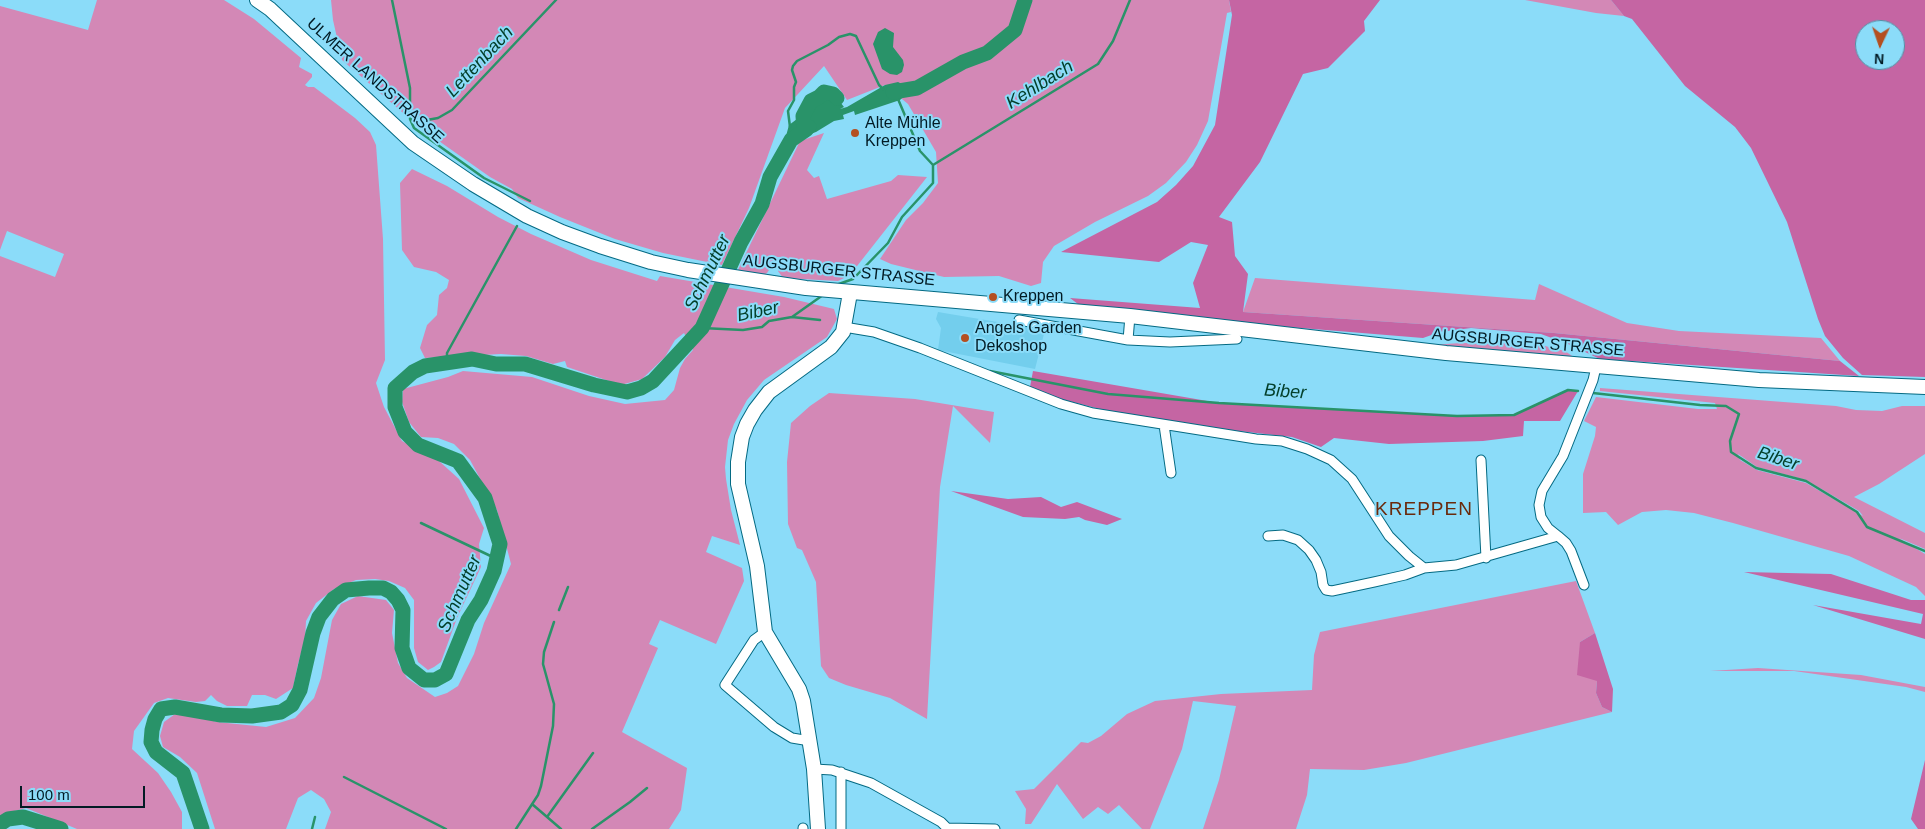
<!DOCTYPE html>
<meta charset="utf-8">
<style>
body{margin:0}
#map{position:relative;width:1925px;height:829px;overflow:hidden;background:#8bdcf9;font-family:Helvetica,sans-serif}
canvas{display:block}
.north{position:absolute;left:1855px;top:20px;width:50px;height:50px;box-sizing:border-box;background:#8bdcf9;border:1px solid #548fa4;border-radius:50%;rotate:183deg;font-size:14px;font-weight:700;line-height:20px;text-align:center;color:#021b24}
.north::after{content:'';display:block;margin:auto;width:18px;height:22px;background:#b44f20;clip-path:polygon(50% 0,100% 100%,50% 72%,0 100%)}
.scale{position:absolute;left:20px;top:786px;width:125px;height:22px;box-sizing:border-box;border:2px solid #021b24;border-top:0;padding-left:6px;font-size:15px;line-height:18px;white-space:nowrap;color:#021b24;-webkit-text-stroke:4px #8bdcf9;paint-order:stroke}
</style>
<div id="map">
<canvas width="1925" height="829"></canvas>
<div class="north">N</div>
<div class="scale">100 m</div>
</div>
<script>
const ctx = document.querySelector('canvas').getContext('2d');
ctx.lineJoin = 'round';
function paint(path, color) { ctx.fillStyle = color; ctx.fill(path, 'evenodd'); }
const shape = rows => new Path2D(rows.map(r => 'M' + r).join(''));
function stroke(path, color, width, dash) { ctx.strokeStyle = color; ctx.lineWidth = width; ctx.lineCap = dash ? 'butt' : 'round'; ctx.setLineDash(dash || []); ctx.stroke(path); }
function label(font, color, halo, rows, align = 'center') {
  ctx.font = font + ' Helvetica,sans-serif'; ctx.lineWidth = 4; ctx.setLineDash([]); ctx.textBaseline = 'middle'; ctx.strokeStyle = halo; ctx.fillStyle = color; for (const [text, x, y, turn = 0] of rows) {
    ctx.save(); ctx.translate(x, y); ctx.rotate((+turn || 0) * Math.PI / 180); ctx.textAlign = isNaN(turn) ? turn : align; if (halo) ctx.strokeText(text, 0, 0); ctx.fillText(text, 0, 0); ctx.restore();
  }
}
paint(shape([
 [938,312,1045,330,1035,369,938,350,941,328,936,319]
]), '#73ceed');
paint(shape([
 [97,0,224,0,254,19,301,58,299,67,312,74,312,77,305,85,308,87,314,87,355,118,370,132,376,145,383,239,385,360,376,383,384,407,402,441,439,461,459,479,484,528,479,544,481,567,457,618,441,662,434,667,428,670,418,662,414,648,414,600,405,588,389,581,375,579,356,580,334,589,316,603,306,621,305,639,298,664,293,688,276,699,265,695,252,695,247,706,227,706,217,701,211,695,205,701,196,702,168,698,154,703,134,731,132,749,158,773,171,792,182,812,182,829,77,829,26,808,11,812,0,818,0,256,55,277,64,254,7,231,0,250,0,6,88,30],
 [331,0,1229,0,1231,12,1227,13,1208,121,1197,145,1186,162,1166,183,1148,196,1095,222,1054,246,1043,262,1041,283,1031,286,999,276,944,277,891,264,880,259,906,220,923,203,938,183,936,152,908,104,885,85,847,100,824,66,785,108,749,208,722,265,663,253,615,239,560,217,518,198,512,189,490,177,419,127,411,108,410,119,342,60,333,20],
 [1525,0,1611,0,1624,16,1596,13],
 [824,133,807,170,814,178,819,176,827,199,891,181,898,175,927,177,850,275,838,281,783,278,778,271,782,257,775,257,771,267,767,273,762,276,737,272,800,141],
 [412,169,447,186,498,217,531,234,591,260,657,281,660,276,784,297,834,309,837,319,827,337,764,380,747,400,734,424,728,440,725,467,726,479,731,510,740,545,712,536,706,552,742,568,744,581,716,644,660,620,649,644,658,648,622,732,687,768,681,810,669,829,325,829,331,812,324,799,311,790,298,798,286,829,215,829,197,773,180,757,163,747,160,736,164,722,175,714,192,715,217,722,266,727,295,718,314,698,321,678,332,620,341,604,358,596,386,600,394,610,392,633,398,663,407,678,435,697,447,693,458,686,474,654,484,623,511,564,497,510,470,460,454,444,438,438,421,437,409,422,402,402,403,389,448,377,463,371,532,377,589,396,625,404,665,400,674,390,680,368,685,359,693,350,684,333,675,340,665,357,642,379,621,385,567,367,565,361,553,364,526,356,501,354,425,358,420,348,427,325,437,315,439,295,447,288,449,280,436,272,414,267,402,250,400,183],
 [1255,278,1535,300,1539,284,1627,323,1679,331,1821,338,1840,361,1554,333,1243,312],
 [1461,343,1505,343,1545,346,1565,351,1575,358,1430,345],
 [1600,388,1836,406,1856,410,1882,411,1902,406,1925,406,1925,454,1879,484,1854,497,1925,533,1925,549,1899,538,1925,554,1925,596,1916,587,1849,556,1733,523,1694,513,1666,510,1642,512,1618,525,1606,512,1583,513,1583,474,1595,436,1596,427,1584,421,1596,397,1698,409,1717,409,1715,403,1600,391],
 [1738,454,1757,467,1806,480,1859,511,1863,516,1806,483,1757,470,1740,460],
 [829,393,915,399,994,412,990,443,953,406,940,487,927,719,890,698,846,685,829,678,821,666,816,582,802,550,797,548,788,524,787,462,791,423,810,406],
 [1576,581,1595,633,1580,642,1597,681,1596,693,1602,707,1612,712,1406,763,1364,770,1310,769,1307,795,1296,829,1203,829,1219,780,1236,706,1193,701,1182,749,1150,829,1142,829,1119,805,1108,814,1098,807,1083,819,1057,784,1031,824,1025,824,1026,809,1015,791,1034,789,1081,742,1088,743,1101,736,1127,714,1155,701,1221,694,1312,690,1314,655,1320,632],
 [1758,668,1861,675,1925,687,1925,692,1906,687,1794,671,1710,671]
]), '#d388b6');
paint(shape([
 [1229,0,1380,0,1364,21,1365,31,1328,68,1303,74,1260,162,1219,217,1232,222,1235,256,1248,274,1243,312,1554,333,1840,361,1859,376,1600,359,1568,344,1541,334,1471,328,1440,332,1423,338,1179,318,1082,307,1070,298,1200,308,1193,283,1208,245,1191,242,1159,262,1061,252,1157,202,1176,185,1193,166,1215,125,1232,15],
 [1611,0,1925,0,1925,377,1862,375,1843,358,1825,336,1818,319,1787,222,1751,148,1735,127,1685,86,1632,19,1624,16],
 [1865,30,1895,30,1895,60,1865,60],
 [1033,371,1219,403,1457,416,1514,415,1568,390,1578,391,1560,421,1524,421,1523,436,1483,441,1389,444,1334,438,1321,447,1292,437,1212,428,1104,410,1057,398,1030,387],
 [951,491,1008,499,1041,497,1061,507,1077,502,1122,519,1107,525,1085,520,1079,517,1065,519,1023,517],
 [1744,572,1831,574,1911,600,1925,600,1925,639,1813,605,1921,624,1923,614],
 [1595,633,1613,689,1612,712,1602,707,1596,693,1597,681,1577,675,1580,642],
 [1925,760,1925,829,1918,829,1911,819]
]), '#c565a3');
paint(shape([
 [885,28,894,33,893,47,903,60,904,65,902,72,897,75,890,74,882,69,873,44,878,32],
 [898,82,912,89,900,100,855,115,854,111,843,115,844,119,834,121,816,132,802,137,796,142,788,140,786,136,789,125,817,104,830,98,837,98,844,107,840,109,847,107,885,85]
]), '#299369');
stroke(shape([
 [392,0,410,88,410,119,414,128,484,178,530,201],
 [898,99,920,151,933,165],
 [410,119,427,120,438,118,452,110,556,0],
 [790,127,788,111,794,100,794,87,796,82,792,70,793,66,797,61,828,45,839,37,850,34,856,36,879,85,883,89],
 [836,285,853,279,888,243,902,217,933,183,933,165,1098,64,1113,41,1130,0],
 [792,317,823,295],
 [702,328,743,330,762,327,769,321,792,317,820,320],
 [447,362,447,353,517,226],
 [990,371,1108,394,1219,403,1457,416,1514,415,1568,390,1578,391],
 [1593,393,1700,405,1726,406,1739,414,1730,441,1731,452,1756,468,1806,481,1857,512,1867,527,1925,551],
 [421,523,497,559],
 [559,610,568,587],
 [344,777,446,829],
 [532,804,561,829],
 [547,817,593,753],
 [312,829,315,817],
 [516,829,538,795,541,786,553,726,554,704,543,664,544,652,554,622],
 [592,829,630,802,647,788]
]), '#299369', 2.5);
stroke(shape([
 [893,92,917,88,963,62,987,53,1015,30,1025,0],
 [809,127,804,130,803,116,811,101,819,97,824,92,833,94,837,98],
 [0,824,8,819,23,817,61,829],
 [202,829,183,773,156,752,151,742,152,730,155,719,161,709,175,707,221,715,252,716,281,712,292,705,300,690,313,633,319,617,333,599,346,590,369,588,383,588,391,592,398,600,403,610,402,648,409,668,424,680,435,680,446,674,468,620,481,600,494,571,500,544,485,498,458,461,418,445,405,432,395,407,395,388,413,372,425,366,472,359,496,364,525,364,594,385,627,392,641,388,653,381,702,328,741,242,762,204,770,177,791,140,807,129]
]), '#299369', 15);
const street = shape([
 [1019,320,1128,340,1170,342,1237,339],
 [844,327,874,332,920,348,1061,404,1093,413,1256,439,1282,441,1307,449,1331,460,1352,479,1389,536,1409,556,1424,568,1456,565,1558,536,1548,528,1541,517,1539,505,1542,491,1563,456,1593,380,1596,367],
 [1128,340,1130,316],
 [1164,425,1171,473],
 [1481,460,1486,558],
 [1268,536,1283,535,1298,540,1309,550,1316,560,1321,572,1323,585,1326,590,1332,591,1374,582,1405,575,1424,568],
 [1558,536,1566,543,1571,551,1584,585],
 [765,632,754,640,725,685,774,727,792,738,810,741],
 [814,769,832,770,871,783,941,822,948,829],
 [841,772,841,829],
 [948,828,995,829],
 [803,829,803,828]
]);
const secondary = shape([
 [257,0,270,9,413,143,473,184,527,216,562,232,600,246,651,262,688,270,806,288,1130,316,1446,353,1759,380,1925,387],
 [818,829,814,769,803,701,799,689,765,632,757,566,738,484,738,462,742,437,747,424,755,410,769,392,831,347,843,332,850,293]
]);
stroke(street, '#046a83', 11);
stroke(secondary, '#046a83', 16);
stroke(street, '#fff', 9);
stroke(secondary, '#fff', 14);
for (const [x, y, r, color] of [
 [855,133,5,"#b44f20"],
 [993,297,5,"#b44f20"],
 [965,338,5,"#b44f20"]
]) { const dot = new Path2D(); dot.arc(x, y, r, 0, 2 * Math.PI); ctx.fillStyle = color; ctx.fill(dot); stroke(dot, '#8bdcf9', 2); }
label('16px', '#021b24', '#8bdcf9', [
 ["ULMER LANDSTRASSE",375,81,42],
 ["AUGSBURGER STRASSE",839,271,6],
 ["AUGSBURGER STRASSE",1528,343,5]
]);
label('16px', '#021b24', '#8bdcf9', [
 ["Alte Mühle",865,124],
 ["Kreppen",865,142],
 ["Kreppen",1003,297],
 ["Angels Garden",975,329],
 ["Dekoshop",975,347]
], 'left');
label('italic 18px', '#033f2a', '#8bdcf9', [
 ["Lettenbach",480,62,-47],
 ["Kehlbach",1040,85,-32],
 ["Schmutter",708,273,-64],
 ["Biber",758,312,-12],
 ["Biber",1285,392,4],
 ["Biber",1778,459,18],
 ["Schmutter",460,594,-66]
]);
ctx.letterSpacing = '1px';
label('19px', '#6a2a0c', '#8bdcf9', [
 ["KREPPEN",1424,510]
]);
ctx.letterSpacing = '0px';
</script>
